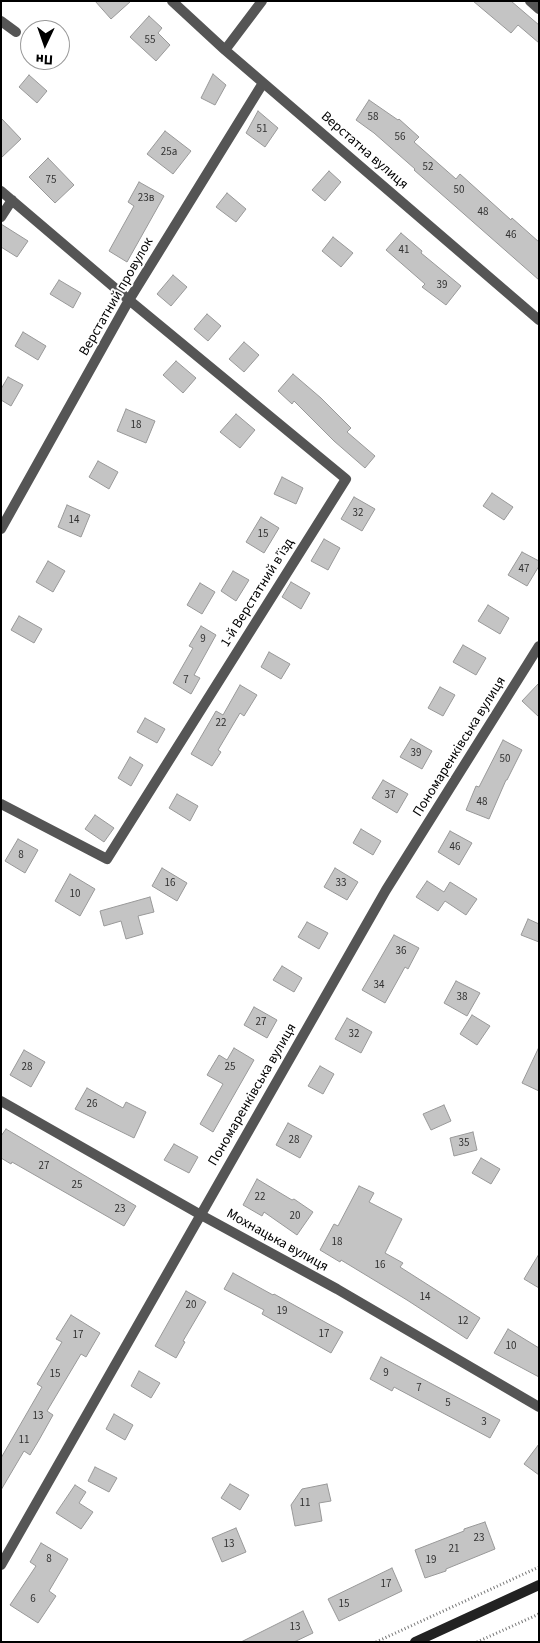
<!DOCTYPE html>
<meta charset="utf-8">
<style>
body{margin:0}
#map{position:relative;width:540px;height:1643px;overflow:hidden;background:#fff;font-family:"Source Sans 3",sans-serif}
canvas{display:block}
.frame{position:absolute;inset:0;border:2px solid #000;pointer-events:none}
.north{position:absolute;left:20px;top:20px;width:50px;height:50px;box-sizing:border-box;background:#fff;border:1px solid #999;border-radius:50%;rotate:183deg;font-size:14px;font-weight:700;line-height:20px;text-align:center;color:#000}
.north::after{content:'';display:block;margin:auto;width:18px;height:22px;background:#000;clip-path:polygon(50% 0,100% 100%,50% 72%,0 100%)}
</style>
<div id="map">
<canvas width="540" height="1643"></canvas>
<div class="frame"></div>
<div class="north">Пн</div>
</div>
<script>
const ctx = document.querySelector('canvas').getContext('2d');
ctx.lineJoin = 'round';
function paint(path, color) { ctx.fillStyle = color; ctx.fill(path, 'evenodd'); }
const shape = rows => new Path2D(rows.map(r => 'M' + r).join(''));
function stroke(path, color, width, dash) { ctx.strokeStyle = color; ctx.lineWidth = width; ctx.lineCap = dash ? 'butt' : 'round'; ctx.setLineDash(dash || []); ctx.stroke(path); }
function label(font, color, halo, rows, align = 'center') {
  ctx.font = font + ' "Source Sans 3",sans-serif'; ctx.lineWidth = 4; ctx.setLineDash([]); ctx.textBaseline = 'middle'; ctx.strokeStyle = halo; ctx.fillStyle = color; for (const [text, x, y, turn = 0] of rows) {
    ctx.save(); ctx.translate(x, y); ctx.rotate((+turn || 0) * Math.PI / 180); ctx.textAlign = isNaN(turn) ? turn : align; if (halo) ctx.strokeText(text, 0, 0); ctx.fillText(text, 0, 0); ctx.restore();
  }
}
const building = shape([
 [95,1,131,1,111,19,95,1],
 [473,1,511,1,539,25,539,43,518,25,511,33,473,1],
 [149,16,162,28,158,33,170,45,156,61,130,37,149,16],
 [213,74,226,85,215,105,201,98,213,74],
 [29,75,47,91,37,103,19,87,29,75],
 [369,100,398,120,399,119,419,137,414,142,456,179,460,174,511,220,512,218,539,242,539,280,414,170,415,169,374,133,356,120,369,100],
 [258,111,278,128,265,147,246,133,258,111],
 [1,118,21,139,1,158,1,118],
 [165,131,191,151,173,174,147,154,165,131],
 [48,158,74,185,55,203,29,177,48,158],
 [329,171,341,182,325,201,312,190,329,171],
 [139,182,164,196,127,262,109,251,134,206,128,202,139,182],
 [227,193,246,209,236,222,216,207,227,193],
 [1,224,28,241,17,257,1,247,1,224],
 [401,233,422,251,421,253,461,286,446,305,422,287,425,284,386,250,401,233],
 [333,237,353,253,341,267,322,251,333,237],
 [173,275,187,287,171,306,157,294,173,275],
 [59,280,81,293,73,308,50,294,59,280],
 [207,314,221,326,208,341,194,329,207,314],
 [23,332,46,346,38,360,15,346,23,332],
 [244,342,259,355,244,372,229,359,244,342],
 [176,361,196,378,183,393,163,375,176,361],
 [293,374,321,398,351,428,347,432,375,456,365,468,334,441,294,401,292,404,278,391,293,374],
 [8,377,23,385,11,406,1,400,1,389,8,377],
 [126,409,155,421,146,443,117,431,126,409],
 [236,414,255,430,240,448,220,432,236,414],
 [98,461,118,472,109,489,89,477,98,461],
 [282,477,303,488,296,504,274,494,282,477],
 [492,493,513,507,504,520,483,506,492,493],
 [354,497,375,509,362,531,341,519,354,497],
 [67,505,90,515,81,537,58,527,67,505],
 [261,517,279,528,264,553,246,542,261,517],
 [324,539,340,548,328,570,311,561,324,539],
 [522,552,539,561,539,566,527,586,508,575,522,552],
 [48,561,65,571,53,592,36,582,48,561],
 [233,571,249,580,236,601,221,591,233,571],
 [291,582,310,593,301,609,282,597,291,582],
 [200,583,215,592,202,614,187,605,200,583],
 [488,605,509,618,500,634,478,621,488,605],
 [19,616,42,629,34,643,11,630,19,616],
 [201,626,216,635,194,675,200,678,191,694,173,683,193,648,189,646,201,626],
 [463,645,486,658,476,675,453,662,463,645],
 [269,652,290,664,281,679,261,667,269,652],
 [539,683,539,717,522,701,539,683],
 [240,685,257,695,244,716,240,713,218,750,221,752,212,766,191,754,216,711,223,715,240,685],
 [440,687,455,695,443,716,428,708,440,687],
 [145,718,165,729,157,743,137,732,145,718],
 [411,739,432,751,422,769,400,757,411,739],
 [503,740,522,750,507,780,506,780,489,819,466,810,476,786,479,787,503,740],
 [130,757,143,765,131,786,118,778,130,757],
 [383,780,408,794,397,813,372,798,383,780],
 [177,794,198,806,190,821,169,808,177,794],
 [95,815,114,828,104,842,85,829,95,815],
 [361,829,381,841,373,855,353,843,361,829],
 [450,831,472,843,459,865,438,852,450,831],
 [18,839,38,850,25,873,5,861,18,839],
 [162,868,187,883,177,901,152,886,162,868],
 [335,868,358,882,347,900,324,887,335,868],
 [70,874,95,889,80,916,55,901,70,874],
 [427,881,444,892,450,882,477,899,466,915,445,901,438,911,416,897,427,881],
 [150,897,154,912,138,916,143,934,126,939,121,921,104,926,100,911,150,897],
 [528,919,539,924,539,942,521,935,528,919],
 [307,922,328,933,319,949,298,937,307,922],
 [394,935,419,948,408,969,405,967,385,1003,362,990,394,935],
 [282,966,302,978,294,992,273,980,282,966],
 [456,981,480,993,467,1016,444,1003,456,981],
 [254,1007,277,1020,267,1038,244,1025,254,1007],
 [472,1015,490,1026,477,1045,460,1034,472,1015],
 [347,1018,372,1032,361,1053,335,1039,347,1018],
 [539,1047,539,1091,522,1083,539,1047],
 [234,1048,254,1060,213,1132,200,1124,223,1084,207,1075,219,1055,227,1060,234,1048],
 [24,1050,45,1062,31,1087,10,1075,24,1050],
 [320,1066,334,1074,323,1094,308,1086,320,1066],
 [87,1088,123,1108,126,1102,146,1112,134,1138,75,1109,87,1088],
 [444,1105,451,1121,431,1130,423,1114,444,1105],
 [288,1123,312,1136,300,1158,276,1145,288,1123],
 [6,1129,136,1206,124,1226,12,1162,11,1164,1,1158,1,1136,6,1129],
 [473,1132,477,1150,454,1156,450,1138,473,1132],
 [174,1144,198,1157,189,1173,164,1160,174,1144],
 [481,1158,500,1169,491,1184,472,1173,481,1158],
 [257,1179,292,1200,294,1199,313,1212,297,1235,264,1212,262,1216,243,1205,257,1179],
 [359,1186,374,1193,369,1202,402,1219,385,1253,403,1263,400,1267,480,1318,467,1339,407,1300,341,1260,340,1262,320,1250,334,1224,338,1226,359,1186],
 [539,1254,539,1288,524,1279,539,1254],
 [233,1273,273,1295,274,1294,343,1332,331,1353,262,1314,264,1310,224,1289,233,1273],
 [186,1291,206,1302,183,1341,185,1342,176,1358,155,1346,186,1291],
 [71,1315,100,1333,86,1357,81,1354,47,1411,53,1415,39,1440,30,1455,24,1451,1,1490,1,1458,42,1387,37,1384,62,1342,56,1339,71,1315],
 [508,1329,539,1348,539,1377,494,1353,508,1329],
 [381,1357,500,1420,490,1438,394,1387,392,1391,370,1379,381,1357],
 [139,1371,160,1383,151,1398,131,1386,139,1371],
 [114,1414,133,1425,125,1440,106,1429,114,1414],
 [539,1444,539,1475,524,1464,539,1444],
 [95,1467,117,1478,109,1492,88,1481,95,1467],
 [230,1484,249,1495,240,1510,221,1498,230,1484],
 [327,1484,331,1501,319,1503,322,1521,295,1526,291,1505,302,1489,327,1484],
 [75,1485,86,1492,79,1503,93,1512,81,1529,56,1513,75,1485],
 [485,1522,495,1549,446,1569,446,1571,425,1578,415,1550,464,1531,464,1529,485,1522],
 [236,1528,246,1552,222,1562,212,1538,236,1528],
 [41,1543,68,1559,49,1591,56,1596,38,1623,10,1605,36,1566,30,1562,41,1543],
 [392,1568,402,1591,339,1621,328,1599,392,1568],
 [303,1611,313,1633,294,1642,241,1642,303,1611]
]);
paint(building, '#c4c4c4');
stroke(building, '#999', 1);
stroke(shape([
 [376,1642,539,1567],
 [477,1642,539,1614]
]), '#777', 3, [1, 2.5]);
stroke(shape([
 [172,1,225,50,539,320],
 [530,1,539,9],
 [1,21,16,32],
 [225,50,262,1],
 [1,191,129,300,346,479,107,859,1,804],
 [1,217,12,200],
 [1,529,129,300,263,83],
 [1,1101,201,1215,337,1289,539,1407],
 [1,1565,386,890,539,646]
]), '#555', 10);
stroke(shape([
 [415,1642,539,1585]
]), '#222', 10);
label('11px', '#313131', null, [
 ["55",150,41],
 ["58",373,118],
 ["51",262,130],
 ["56",400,138],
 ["25а",169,153],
 ["52",428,168],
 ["75",51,181],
 ["50",459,191],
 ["23в",146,199],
 ["48",483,213],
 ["46",511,236],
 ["41",404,251],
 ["39",442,286],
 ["18",136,426],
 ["32",358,514],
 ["14",74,521],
 ["15",263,535],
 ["47",524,570],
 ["9",203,640],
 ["7",186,681],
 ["22",221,724],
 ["39",416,754],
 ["50",505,760],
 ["37",390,796],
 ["48",482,803],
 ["46",455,848],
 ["8",21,856],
 ["16",170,884],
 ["33",341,884],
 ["10",75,895],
 ["36",401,952],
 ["34",379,986],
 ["38",462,998],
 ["27",261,1023],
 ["32",354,1035],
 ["28",27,1068],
 ["25",230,1068],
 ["26",92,1105],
 ["28",294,1141],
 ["35",464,1144],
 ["27",44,1167],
 ["25",77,1186],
 ["22",260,1198],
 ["23",120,1210],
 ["20",295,1217],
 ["18",337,1243],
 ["16",380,1266],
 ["14",425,1298],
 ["20",191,1306],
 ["19",282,1312],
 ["12",463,1322],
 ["17",324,1335],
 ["17",78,1336],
 ["10",511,1347],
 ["9",386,1374],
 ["15",55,1375],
 ["7",419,1389],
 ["5",448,1404],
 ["13",38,1417],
 ["3",484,1423],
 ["11",24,1441],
 ["11",305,1504],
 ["23",479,1539],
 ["13",229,1545],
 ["21",454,1550],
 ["8",49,1560],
 ["19",431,1561],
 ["17",386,1585],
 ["6",33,1600],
 ["15",344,1605],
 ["13",295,1628]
]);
label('14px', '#000', '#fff', [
 ["Верстатна вулиця",364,151,41],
 ["Верстатний провулок",117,297,-60],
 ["1-й Верстатний в’їзд",258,593,-58],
 ["Пономаренківська вулиця",460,747,-58],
 ["Пономаренківська вулиця",253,1095,-60],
 ["Мохнацька вулиця",277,1241,29]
]);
</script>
